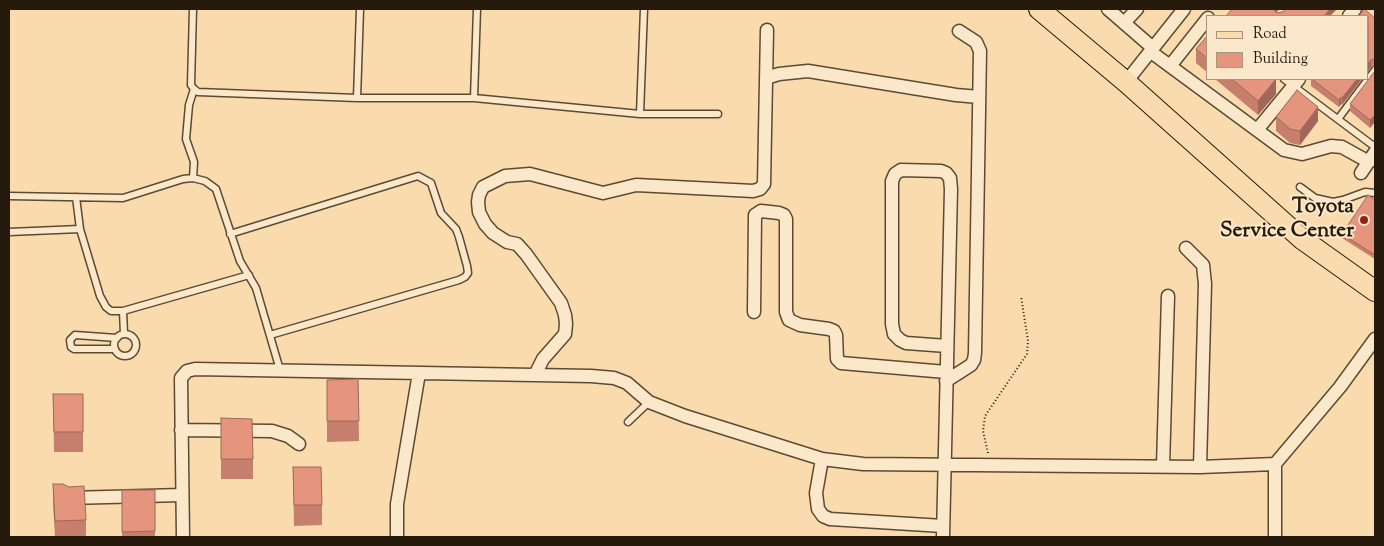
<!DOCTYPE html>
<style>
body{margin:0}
#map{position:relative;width:1384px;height:546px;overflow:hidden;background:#f9dbad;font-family:"Sorts Mill Goudy",serif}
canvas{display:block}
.frame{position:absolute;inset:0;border:10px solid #261a0c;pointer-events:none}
.legend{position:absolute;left:1206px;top:15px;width:162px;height:65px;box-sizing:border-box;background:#fbe8ca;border:1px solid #a6967e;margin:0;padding:6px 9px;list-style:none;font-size:15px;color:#261a0c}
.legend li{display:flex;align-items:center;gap:10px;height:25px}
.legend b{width:25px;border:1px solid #a6967e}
</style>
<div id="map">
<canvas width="1384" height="546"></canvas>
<div class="frame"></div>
<ul class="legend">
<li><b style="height:6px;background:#f9dbad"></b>Road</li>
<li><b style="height:14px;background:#e5947d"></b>Building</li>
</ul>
</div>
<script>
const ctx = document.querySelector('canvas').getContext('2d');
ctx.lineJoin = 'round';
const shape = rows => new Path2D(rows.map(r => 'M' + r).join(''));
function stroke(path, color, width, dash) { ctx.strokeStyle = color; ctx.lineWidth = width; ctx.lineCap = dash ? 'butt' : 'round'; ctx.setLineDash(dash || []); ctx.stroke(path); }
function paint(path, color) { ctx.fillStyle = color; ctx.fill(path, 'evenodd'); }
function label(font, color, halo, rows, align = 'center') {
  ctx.font = font + ' "Sorts Mill Goudy",serif'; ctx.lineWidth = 4; ctx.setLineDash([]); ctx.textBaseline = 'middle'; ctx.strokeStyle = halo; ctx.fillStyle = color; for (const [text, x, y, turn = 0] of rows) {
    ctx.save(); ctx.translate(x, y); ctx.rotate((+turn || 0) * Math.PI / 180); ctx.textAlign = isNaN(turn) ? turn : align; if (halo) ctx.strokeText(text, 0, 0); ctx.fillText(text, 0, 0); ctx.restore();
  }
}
const service = shape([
 [193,9,191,85,194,89,189,105,186,139,194,162,193,178],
 [1284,79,1375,147],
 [194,89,198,92,357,98,474,98,640,114,718,114],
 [357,98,360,9],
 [474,98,477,9],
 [640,114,644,9],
 [1338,119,1375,70],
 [1300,187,1315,198,1333,202,1343,200,1365,192,1375,193],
 [9,196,123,198,183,179,193,178,205,181,216,189,240,261,256,288,280,370],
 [76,197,80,229,100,296,106,307,111,311,123,311,249,275],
 [9,232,80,229],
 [230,234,418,176,431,183,441,213,456,229,459,237,467,266,468,273,465,277,459,280,270,335],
 [123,311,124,334],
 '114 345a11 11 0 1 1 22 0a11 11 0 1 1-22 0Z',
 [115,349,74,349,71,347,70,340,75,335,117,338],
 [628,422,649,402]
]);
const minor = shape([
 [1108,9,1153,48],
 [1349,16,1355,9],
 [1124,23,1137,9],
 [1151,52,1284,150,1302,154,1331,146,1342,147,1369,162],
 [1170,66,1208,18],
 [766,78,779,74,808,71,956,95,979,97],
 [1126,82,1184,9],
 [1257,130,1299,79],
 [1361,173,1375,152],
 [1186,248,1203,265,1205,284,1200,467],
 [754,312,755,215,761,211,779,213,784,215,786,219,786,312,789,320,800,325,829,329,834,331,836,335,837,359,841,363,946,372],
 [535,375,543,359,565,334,566,324,565,315,561,303,526,254,517,244,507,242,493,233,485,224,479,212,478,202,479,195,483,187,505,176,530,174,603,193,636,185,753,191,760,189,764,184,767,30],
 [946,381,971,365,974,360,975,353,980,51,976,42,959,31],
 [181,430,272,431,288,436,299,444],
 [822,459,816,493,818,509,823,516,830,519,943,526],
 [1163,466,1168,296],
 [69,498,182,495],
 [183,537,181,378,187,371,195,369,591,376,614,378,627,383,649,402,685,416,822,459,863,464,1200,467,1275,464],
 [397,537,397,504,419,373],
 [943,537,951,189,950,178,946,173,941,171,901,170,895,174,892,181,892,324,894,334,900,340,906,343,947,346],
 [1275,537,1275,464,1340,387,1375,339]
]);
const primary = shape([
 [1039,9,1126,82,1302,239,1375,291]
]);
stroke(service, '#5b4a34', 9);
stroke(minor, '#5b4a34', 15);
stroke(primary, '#261a0c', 22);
stroke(shape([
 [988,453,983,431,985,416,1027,354,1028,341,1021,296]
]), '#261a0c', 2, [1, 2.5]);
stroke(service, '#fbe8ca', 6);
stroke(minor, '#fbe8ca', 12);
stroke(primary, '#f9dbad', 20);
paint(shape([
 [1368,16,1375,18,1375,66,1371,67,1368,71],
 [1208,35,1208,73,1196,63,1196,49],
 [1375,71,1370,128,1350,111,1350,104],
 [1215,79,1276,79,1276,94,1258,115],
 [1311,79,1362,79,1342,105,1341,104,1339,107,1311,86],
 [1276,117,1318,121,1300,145,1290,143,1276,131],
 [1375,200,1375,259,1342,238,1342,234],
 [358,379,359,441,327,442,327,380],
 [53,394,83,394,83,452,54,452],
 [221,418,253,459,253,479,221,479],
 [293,467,322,505,322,525,294,526],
 [53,484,86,520,86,537,55,537,53,504],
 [122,490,155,490,155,537,122,537]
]), '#c57f6c');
paint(shape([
 [1274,9,1280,9,1274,14],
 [1330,9,1337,9,1330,16,1324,16],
 [1371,60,1371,67,1368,71,1368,64],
 [1276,79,1276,94,1258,115,1258,101],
 [1357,79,1362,79,1342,105,1342,98],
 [1341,97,1341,104,1339,107,1339,100],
 [1318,107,1318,121,1300,145,1300,131],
 [1375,115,1375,122,1370,128,1370,120]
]), '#a06858');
const building = shape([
 [1232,9,1274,9,1274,10,1277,13,1282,12,1286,9,1330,9,1324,16,1226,16,1232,9],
 [1364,9,1375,18,1375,59,1371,60,1368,64,1368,16,1359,16,1364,9],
 [1208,35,1208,59,1196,49,1208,35],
 [1375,71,1375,115,1370,120,1350,104,1375,71],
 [1232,79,1276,79,1258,101,1232,79],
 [1312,79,1357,79,1342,98,1341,97,1339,100,1312,79],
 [1297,90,1318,107,1300,131,1290,129,1276,117,1297,90],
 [1368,195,1375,200,1375,255,1342,234,1368,195],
 [358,379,359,421,327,421,327,380,358,379],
 [53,394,83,394,83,432,54,432,53,394],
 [221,418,252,419,253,459,221,459,221,418],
 [293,467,321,467,322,505,294,505,293,467],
 [53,484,63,484,69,487,84,486,86,520,55,521,53,484],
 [122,490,155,490,155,531,122,532,122,490]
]);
paint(building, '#e5947d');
stroke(building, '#a06858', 1);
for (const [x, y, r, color] of [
 [1364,220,5,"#8f2418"]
]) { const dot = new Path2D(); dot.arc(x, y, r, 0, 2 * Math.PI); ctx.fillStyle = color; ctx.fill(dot); stroke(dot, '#fbe8ca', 2); }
label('bold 21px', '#261a0c', '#fbe8ca', [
 ["Toyota",1354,208],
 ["Service Center",1354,232]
], 'right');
</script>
